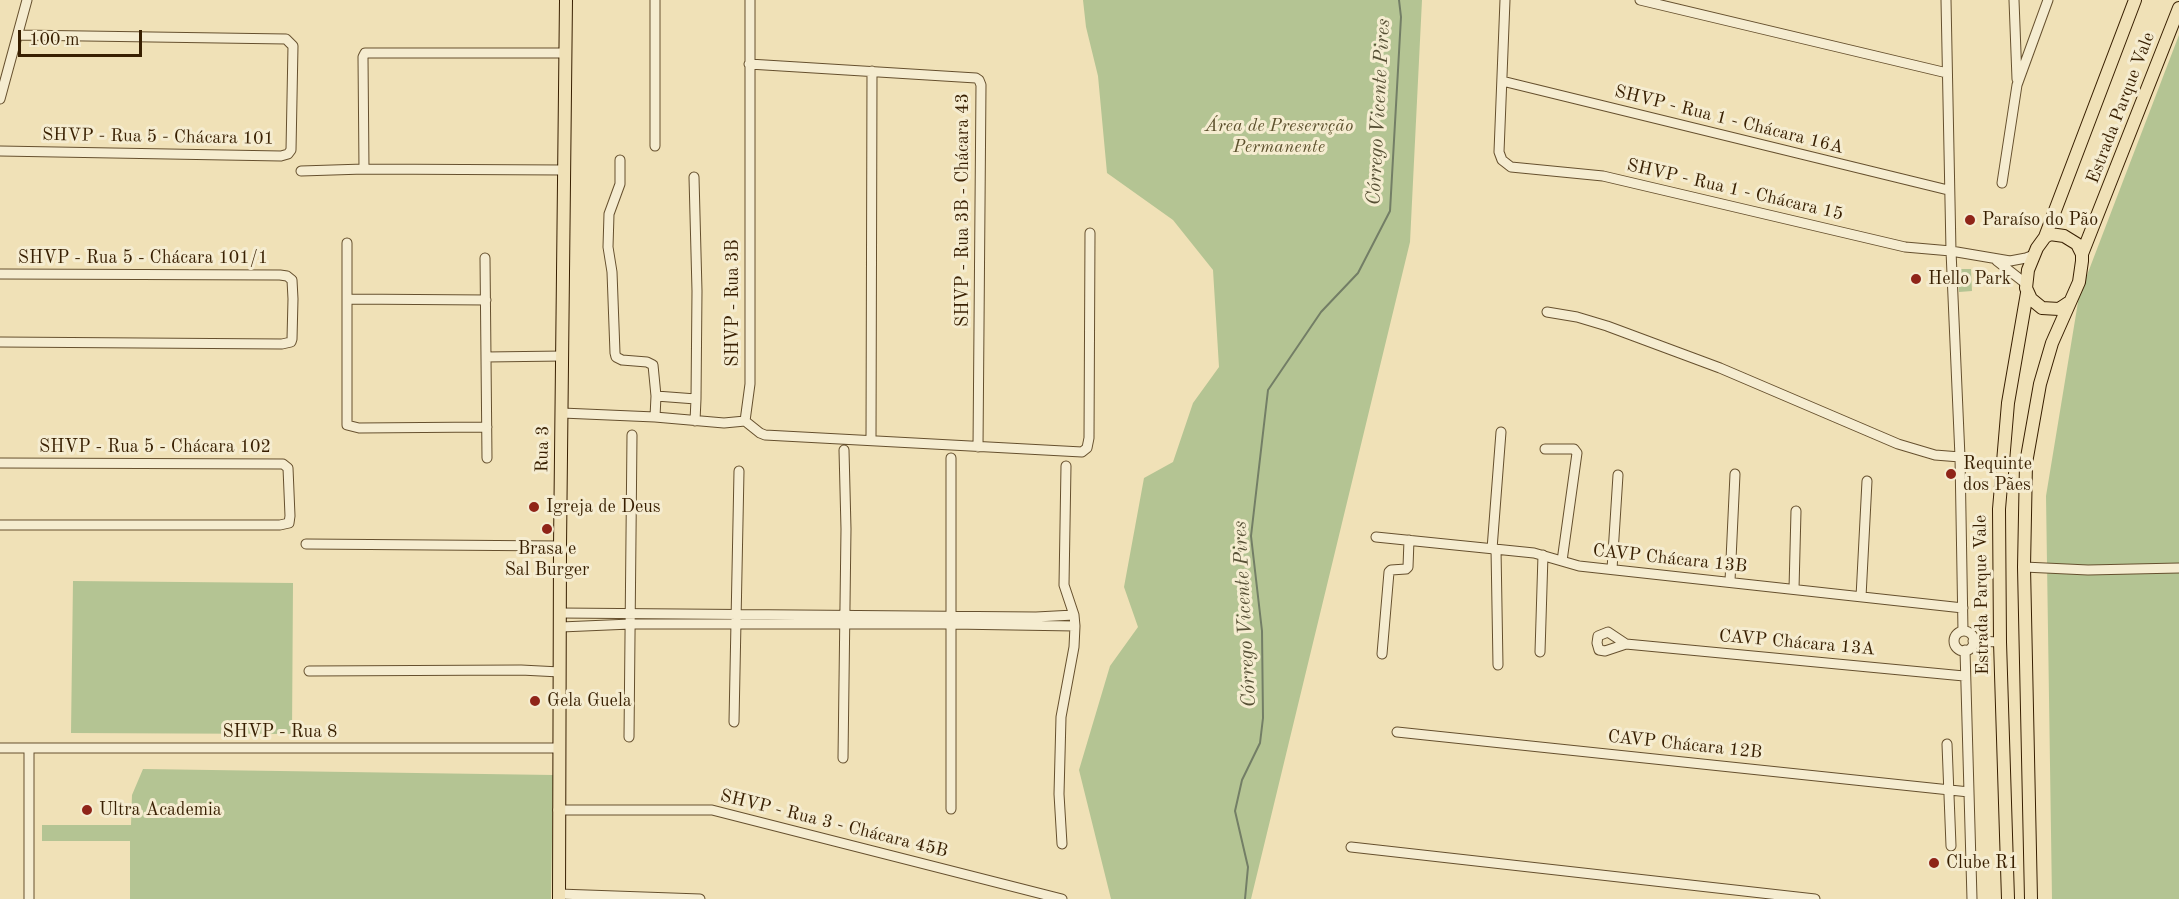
<!DOCTYPE html>
<meta charset="utf-8">
<style>
body{margin:0}
#map{position:relative;width:2179px;height:899px;overflow:hidden;background:#f0e1b7;font-family:"Old Standard TT",serif}
canvas{display:block}
.scale{position:absolute;left:18px;top:30px;width:124px;height:27px;box-sizing:border-box;border:3px solid #381f01;border-top:0;padding-left:8px;font-size:18px;line-height:21px;white-space:nowrap;color:#381f01;-webkit-text-stroke:4px #f5ecd0;paint-order:stroke}
</style>
<div id="map">
<canvas width="2179" height="899"></canvas>
<div class="scale">100 m</div>
</div>
<script>
const ctx = document.querySelector('canvas').getContext('2d');
ctx.lineJoin = 'round';
function paint(path, color) { ctx.fillStyle = color; ctx.fill(path, 'evenodd'); }
const shape = rows => new Path2D(rows.map(r => 'M' + r).join(''));
function stroke(path, color, width, dash) { ctx.strokeStyle = color; ctx.lineWidth = width; ctx.lineCap = dash ? 'butt' : 'round'; ctx.setLineDash(dash || []); ctx.stroke(path); }
function label(font, color, halo, rows, align = 'center') {
  ctx.font = font + ' "Old Standard TT",serif'; ctx.lineWidth = 6; ctx.setLineDash([]); ctx.textBaseline = 'middle'; ctx.strokeStyle = halo; ctx.fillStyle = color; for (const [text, x, y, turn = 0] of rows) {
    ctx.save(); ctx.translate(x, y); ctx.rotate((+turn || 0) * Math.PI / 180); ctx.textAlign = isNaN(turn) ? turn : align; if (halo) ctx.strokeText(text, 0, 0); ctx.fillText(text, 0, 0); ctx.restore();
  }
}
paint(shape([
 [1083,0,1422,0,1410,242,1251,899,1111,899,1079,770,1110,666,1138,627,1124,587,1144,478,1173,462,1193,403,1219,367,1213,270,1173,220,1107,173,1098,76,1086,27],
 [2179,35,2179,899,2052,899,2046,496,2079,296],
 [1958,269,1971,269,1972,291,1959,292],
 [73,581,293,583,292,734,71,733],
 [143,769,553,775,551,899,130,899,130,841,42,841,42,825,131,825,132,795]
]), '#b4c493');
stroke(shape([
 [1245,899,1248,867,1235,811,1242,780,1260,743,1263,718,1262,631,1251,536,1268,390,1321,312,1358,273,1390,211,1401,17,1399,0]
]), '#737e66', 2);
const minor = shape([
 [1505,0,1499,152,1502,160,1511,167,1603,176,1905,247,1951,251,1960,457,1963,631],
 [1640,0,1947,73],
 [1946,0,1951,251,2010,261,2026,258,2034,255],
 [2014,0,2017,79],
 [749,64,976,78,979,80,981,85,978,447],
 [1502,81,1948,190],
 [0,99,27,0],
 [655,146,655,0],
 [0,151,281,156,288,154,291,150,293,46,286,39,19,35],
 [620,160,620,184,609,214,608,247,612,272,615,353,616,357,622,360,647,362,653,365,656,396,655,417],
 [364,169,363,57,365,53,566,53],
 [301,171,364,169,563,170],
 [2002,183,2017,85,2048,0],
 [347,243,347,425,359,428,487,427],
 [485,258,487,458],
 [1997,261,2025,283],
 [0,274,280,275,287,276,292,280,293,299,292,339,291,342,282,344,0,342],
 [347,299,486,300],
 [1547,312,1577,317,1607,326,1720,368,1898,444,1935,455,1960,457],
 [486,357,563,356],
 [656,396,696,399,697,291,694,177],
 [562,413,655,417,724,423,745,421,750,384,750,0],
 [695,421,696,399],
 [745,421,760,433,765,435,1082,452,1087,448,1089,438,1090,233],
 [871,440,872,71],
 [1545,449,1574,449,1577,453,1562,561],
 [0,463,283,464,288,468,290,516,289,523,280,525,0,525],
 [1376,537,1534,553,1579,566,1963,608],
 [306,544,560,546],
 [1492,549,1501,432],
 [1496,549,1498,665],
 [2024,567,2088,570,2179,568],
 [1612,569,1618,475],
 [1730,581,1735,474],
 [1794,589,1796,511],
 [1861,597,1867,481],
 [560,613,1036,617,1074,615],
 [561,627,631,624,952,624,1075,626],
 '1954 641a10 10 0 1 1 20 0a10 10 0 1 1-20 0Z',
 [1973,641,2000,642],
 [1626,644,1608,632,1598,636,1597,643,1599,650,1605,651,1626,644,1964,676],
 [1965,650,1972,899],
 [1540,652,1543,555],
 [1382,654,1389,572,1391,570,1406,569,1408,567,1409,540],
 [309,671,521,670,560,672],
 [734,722,739,471],
 [1397,732,1969,792],
 [629,737,632,435],
 [1947,744,1951,846],
 [0,748,560,748],
 [29,748,29,899],
 [843,758,846,529,844,450],
 [951,809,951,458],
 [558,810,712,810,1062,899],
 [1062,844,1059,794,1061,717,1074,647,1075,626,1074,615,1064,585,1066,466],
 [1351,847,1815,899],
 [559,894,700,899]
]);
const major = shape([
 [2045,237,2135,0],
 [2082,254,2179,8],
 [559,899,560,546,566,0],
 [2008,899,2000,642,1999,509,2008,403,2027,293],
 [2031,899,2024,567,2026,463,2040,384,2052,343,2079,282,2082,261,2082,254,2077,244,2064,236,2050,234,2045,237,2037,248,2028,270,2026,288,2031,299,2042,308,2059,309,2068,303]
]);
stroke(minor, '#66502e', 11);
stroke(major, '#381f01', 14);
stroke(minor, '#f5ecd0', 9);
stroke(major, '#f0e1b7', 12);
for (const [x, y, r, color] of [
 [1970,220,6,"#8f2418"],
 [1916,279,6,"#8f2418"],
 [1951,474,6,"#8f2418"],
 [534,507,6,"#8f2418"],
 [547,529,6,"#8f2418"],
 [535,701,6,"#8f2418"],
 [87,810,6,"#8f2418"],
 [1934,863,6,"#8f2418"]
]) { const dot = new Path2D(); dot.arc(x, y, r, 0, 2 * Math.PI); ctx.fillStyle = color; ctx.fill(dot); stroke(dot, '#f5ecd0', 2); }
label('18px', '#381f01', '#f5ecd0', [
 ["Estrada Parque Vale",2121,108,-69],
 ["SHVP - Rua 1 - Chácara 16A",1729,120,14],
 ["SHVP - Rua 5 - Chácara 101",158,137,1],
 ["SHVP - Rua 1 - Chácara 15",1735,190,13],
 ["SHVP - Rua 3B - Chácara 43",963,210,-90],
 ["SHVP - Rua 5 - Chácara 101/1",143,258],
 ["SHVP - Rua 3B",733,303,-90],
 ["SHVP - Rua 5 - Chácara 102",155,447],
 ["Rua 3",543,449,-89],
 ["CAVP Chácara 13B",1670,559,6],
 ["Estrada Parque Vale",1982,595,-91],
 ["CAVP Chácara 13A",1797,643,5],
 ["SHVP - Rua 8",280,732],
 ["CAVP Chácara 12B",1685,745,6],
 ["SHVP - Rua 3 - Chácara 45B",834,824,14]
]);
label('italic 18px', '#5d512d', '#f5ecd0', [
 ["Área de Preservção",1279,126],
 ["Permanente",1279,147]
]);
label('18px', '#381f01', '#f5ecd0', [
 ["Paraíso do Pão",1982,220],
 ["Hello Park",1928,279],
 ["Requinte",1963,464],
 ["dos Pães",1963,485],
 ["Igreja de Deus",546,507],
 ["Brasa e",547,549,"center"],
 ["Sal Burger",547,570,"center"],
 ["Gela Guela",547,701],
 ["Ultra Academia",99,810],
 ["Clube R1",1946,863]
], 'left');
label('italic 20px', '#564f34', '#f5ecd0', [
 ["Córrego Vicente Pires",1379,112,-87],
 ["Córrego Vicente Pires",1245,614,-93]
]);
</script>
